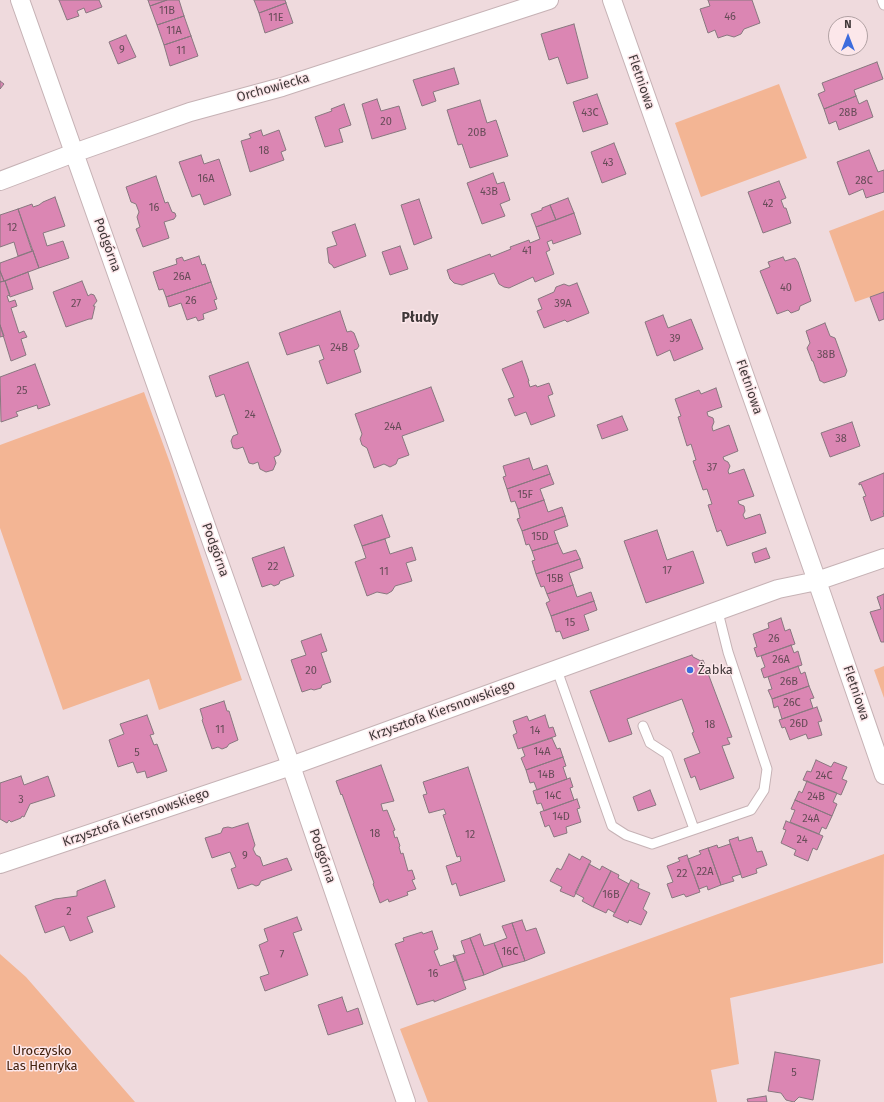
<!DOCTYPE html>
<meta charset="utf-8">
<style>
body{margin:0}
#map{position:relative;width:884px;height:1102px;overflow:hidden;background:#efdadd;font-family:"Fira Sans",sans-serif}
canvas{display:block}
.north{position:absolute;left:828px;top:16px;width:40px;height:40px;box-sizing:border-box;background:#fce7ea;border:1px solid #b1a1a3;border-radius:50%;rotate:0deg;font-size:11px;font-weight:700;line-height:16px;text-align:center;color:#403839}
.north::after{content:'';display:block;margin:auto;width:14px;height:18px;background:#3d6cdd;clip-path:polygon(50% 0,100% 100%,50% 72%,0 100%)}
</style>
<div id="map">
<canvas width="884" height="1102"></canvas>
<div class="north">N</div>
</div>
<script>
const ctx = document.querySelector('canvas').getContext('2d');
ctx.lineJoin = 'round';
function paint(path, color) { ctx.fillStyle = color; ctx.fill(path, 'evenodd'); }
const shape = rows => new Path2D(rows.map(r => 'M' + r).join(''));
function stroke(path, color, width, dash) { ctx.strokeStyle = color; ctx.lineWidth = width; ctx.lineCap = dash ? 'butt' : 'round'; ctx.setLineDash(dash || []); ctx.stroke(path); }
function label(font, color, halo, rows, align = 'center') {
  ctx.font = font + ' "Fira Sans",sans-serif'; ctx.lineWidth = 3; ctx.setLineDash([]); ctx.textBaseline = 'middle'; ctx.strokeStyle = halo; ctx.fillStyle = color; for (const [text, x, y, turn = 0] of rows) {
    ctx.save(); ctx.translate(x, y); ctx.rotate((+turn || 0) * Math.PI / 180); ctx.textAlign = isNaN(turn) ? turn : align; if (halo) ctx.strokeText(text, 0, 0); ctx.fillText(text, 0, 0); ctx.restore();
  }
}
paint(shape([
 [779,84,807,158,701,197,675,123],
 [884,210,884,292,855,302,829,231],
 [144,392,170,463,242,680,159,710,149,679,63,710,0,528,0,445],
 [884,666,884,698,874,670],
 [884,854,883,963,730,998,739,1064,711,1070,717,1102,428,1102,400,1029],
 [0,954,26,977,135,1102,0,1102]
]), '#f3b594');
const building = shape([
 [59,0,99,0,102,7,86,13,84,8,77,11,79,16,67,20,59,0],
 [148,0,167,0,150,6,148,0],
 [167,0,179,0,184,16,157,25,150,6,167,0],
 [254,0,285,0,286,3,259,13,254,0],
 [708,0,752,0,760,23,744,29,741,34,734,37,727,35,718,38,715,30,708,33,700,9,710,6,708,0],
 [286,3,293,23,265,33,259,13,286,3],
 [184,16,191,36,164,45,157,25,184,16],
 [574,24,588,78,567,84,558,57,549,60,541,34,574,24],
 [126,35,136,57,118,64,109,42,126,35],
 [191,36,198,56,170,66,164,45,191,36],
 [877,62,883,79,854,90,856,96,824,109,818,94,825,91,822,83,877,62],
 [454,68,459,84,433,92,436,101,422,106,413,80,454,68],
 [0,81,4,84,0,89,0,81],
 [597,94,608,124,583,132,573,102,597,94],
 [856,96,859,104,867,100,873,117,839,130,836,121,829,124,824,109,856,96],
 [377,99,381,111,399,106,406,129,372,139,362,104,377,99],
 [480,100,487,123,496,120,508,156,470,168,462,144,458,145,447,110,480,100],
 [344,104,351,125,339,129,343,142,325,147,315,117,332,111,331,109,344,104],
 [261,130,263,136,279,130,286,150,281,152,284,160,250,172,241,141,251,138,249,134,261,130],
 [614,143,626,174,602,183,591,152,614,143],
 [869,150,878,172,884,170,884,192,866,198,863,189,849,195,837,162,869,150],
 [201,155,204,164,219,159,231,195,204,205,200,194,192,197,179,162,201,155],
 [493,173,497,184,504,182,510,200,500,204,505,216,482,224,467,183,493,173],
 [156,176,165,203,168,202,172,212,175,213,176,216,174,219,164,222,169,238,143,247,136,229,140,227,137,217,139,212,136,204,131,202,126,187,156,176],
 [779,181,786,198,781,200,784,208,786,208,791,223,763,233,748,192,779,181],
 [55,197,65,226,43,233,47,246,63,241,69,258,39,268,18,209,32,204,33,207,39,205,43,202,55,197],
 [568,198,574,213,556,220,550,205,568,198],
 [419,199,432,238,414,245,401,205,419,199],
 [550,205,556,220,536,227,531,214,542,210,542,208,550,205],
 [18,209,32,251,18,256,14,242,0,247,0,215,18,209],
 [574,213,581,234,553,244,552,240,547,242,550,250,546,252,554,274,535,282,533,277,509,288,504,287,499,284,494,273,462,285,454,283,450,279,447,270,490,254,491,257,511,249,510,247,529,240,530,243,540,239,536,227,574,213],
 [355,224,366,256,334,268,332,265,329,263,327,248,337,245,332,232,355,224],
 [400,246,408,269,390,275,382,252,400,246],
 [33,251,39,268,4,281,0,271,0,263,33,251],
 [199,256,202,265,205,264,211,282,166,297,163,289,159,290,153,272,177,264,176,259,182,257,184,261,199,256],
 [783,257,785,261,795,258,798,262,811,301,800,306,799,310,791,313,788,310,777,314,760,271,770,267,768,262,783,257],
 [0,271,4,281,0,282,0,271],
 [28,272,33,289,10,297,5,281,28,272],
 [5,281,10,295,7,296,9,302,15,300,17,306,11,308,19,333,24,331,27,337,21,339,26,355,11,361,0,325,0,282,5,281],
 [82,281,88,296,91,294,94,295,97,301,93,306,95,306,92,319,89,319,66,327,53,292,82,281],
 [211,282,217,299,214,300,217,309,203,314,204,319,198,321,196,317,187,320,181,303,169,307,166,297,211,282],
 [577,283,589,313,567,322,565,320,544,328,537,311,542,309,538,299,554,292,556,287,564,284,569,286,577,283],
 [884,292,884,319,879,321,870,297,884,292],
 [340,311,347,332,351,331,354,333,359,346,357,349,354,350,361,372,327,384,319,361,324,359,319,345,287,355,279,333,340,311],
 [663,315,668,328,691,319,703,349,674,361,670,350,657,356,645,322,663,315],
 [825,323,830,336,835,338,847,371,845,376,824,383,821,381,820,381,813,361,812,361,807,348,810,343,806,331,825,323],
 [0,325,4,336,0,337,0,325],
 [522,361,529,381,528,381,530,387,536,385,537,387,549,383,553,394,548,396,555,416,531,425,526,412,515,416,508,399,514,397,502,369,522,361],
 [248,362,281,451,279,455,274,457,276,463,273,470,266,472,260,469,258,462,253,464,249,463,243,447,237,449,233,448,231,441,233,436,238,434,224,394,216,397,209,376,248,362],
 [35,364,50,405,38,409,37,405,16,412,18,416,1,422,0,377,35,364],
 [431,387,444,421,402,436,409,455,398,459,396,464,390,467,384,464,374,468,367,448,362,445,360,439,362,434,355,414,431,387],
 [716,388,722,407,707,412,708,416,713,418,714,422,712,427,713,431,729,425,738,451,723,457,724,460,728,462,730,466,728,471,729,474,744,469,754,496,738,501,739,504,744,506,745,511,743,515,745,519,760,514,766,533,727,546,721,530,717,532,708,505,712,504,707,489,703,490,693,461,696,460,691,444,687,446,678,417,681,416,675,399,699,390,701,394,716,388],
 [622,416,628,430,602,439,597,425,622,416],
 [852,422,860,446,830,457,821,433,852,422],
 [529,458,533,470,547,465,550,474,507,489,503,477,506,476,503,466,529,458],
 [884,473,884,511,883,511,884,516,871,521,863,497,866,496,861,484,859,485,859,483,884,473],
 [550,474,554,484,540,489,544,500,518,509,515,501,511,502,507,489,550,474],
 [544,500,548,512,562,507,565,516,522,531,517,519,520,518,518,509,544,500],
 [382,515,390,537,362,546,354,525,382,515],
 [565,516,568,526,554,531,558,543,532,551,529,544,526,545,522,531,565,516],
 [657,530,667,560,693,551,704,583,646,603,624,541,657,530],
 [385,539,390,554,412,547,416,560,406,563,412,581,395,586,392,591,387,594,377,592,367,596,355,562,366,558,362,546,385,539],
 [558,543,563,554,576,550,580,559,536,574,532,561,535,560,532,551,558,543],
 [284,547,294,576,280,581,279,584,274,586,271,584,262,587,252,558,284,547],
 [766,548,770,558,755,563,752,553,766,548],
 [580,559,583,568,569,573,573,585,547,594,544,586,541,587,536,574,580,559],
 [573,585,577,597,591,592,594,601,551,616,546,603,550,601,547,594,573,585],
 [884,594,884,642,881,642,870,612,881,609,877,597,884,594],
 [594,601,597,610,584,615,589,630,563,639,560,631,556,632,551,616,594,601],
 [781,618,785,631,790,629,795,644,757,657,754,648,757,647,753,634,769,628,768,623,781,618],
 [321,634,327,651,321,653,331,682,322,685,321,688,314,690,311,689,302,692,291,660,306,655,301,641,321,634],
 [791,645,794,653,798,651,802,665,764,678,761,669,765,667,761,656,791,645],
 [692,655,693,657,701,661,703,660,732,737,727,738,730,744,722,746,734,778,700,790,695,776,691,778,684,759,700,753,692,733,694,732,682,699,627,719,632,734,609,742,590,691,692,655],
 [798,666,801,674,805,672,809,686,772,699,768,690,772,689,768,677,798,666],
 [809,686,814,698,810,699,813,708,782,719,778,706,774,708,772,699,809,686],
 [224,701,227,711,229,711,238,740,229,744,227,747,222,749,218,747,212,749,202,720,203,719,200,709,224,701],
 [817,707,822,721,818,722,822,735,808,739,806,734,790,740,785,727,782,728,779,720,817,707],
 [147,715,154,734,150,735,154,745,157,744,167,771,147,778,145,771,137,773,133,762,118,767,109,740,124,734,120,724,147,715],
 [545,715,549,728,553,727,556,736,518,749,513,735,517,733,513,721,527,716,529,721,545,715],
 [552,738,557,749,560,748,563,757,526,770,521,758,525,756,522,748,552,738],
 [563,757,566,766,563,767,567,779,537,790,534,782,530,783,526,770,563,757],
 [816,760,831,767,834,762,847,767,842,779,847,781,841,795,803,780,807,771,811,772,816,760],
 [381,765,394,801,381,804,383,811,387,810,395,830,393,831,395,838,397,837,400,846,399,847,401,854,403,853,408,871,412,870,415,879,412,880,416,889,407,892,408,895,389,902,388,899,380,903,373,884,374,883,342,794,341,795,336,781,381,765],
 [468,767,505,881,460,896,456,883,452,885,446,866,461,861,460,856,457,857,443,815,446,814,444,809,429,813,423,795,427,794,423,782,468,767],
 [21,776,24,785,48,776,55,796,30,804,24,817,22,816,21,818,11,822,9,820,7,823,0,819,0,783,21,776],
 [570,778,573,787,570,788,574,800,544,811,541,803,537,804,533,791,570,778],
 [807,781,837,793,833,802,837,804,832,816,795,800,799,791,802,793,807,781],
 [650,790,656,805,638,811,633,797,650,790],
 [577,799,580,808,577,809,581,822,566,827,567,833,554,837,549,825,545,827,540,812,577,799],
 [795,800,832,816,826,829,822,827,819,834,790,822,795,810,791,809,795,800],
 [786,821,823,836,817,850,813,848,808,861,794,855,796,850,781,843,786,830,783,829,786,821],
 [248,823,255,845,253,849,256,855,260,857,263,866,287,858,292,870,261,881,259,885,256,886,252,884,238,889,231,869,236,867,230,852,212,858,205,838,221,833,223,828,228,827,232,828,248,823],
 [738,837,739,841,752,837,757,852,762,851,767,865,756,869,757,873,742,878,729,840,738,837],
 [730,844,741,874,732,877,734,881,721,885,708,848,717,845,718,848,730,844],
 [708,848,721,885,708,890,707,886,699,889,688,859,701,854,699,851,708,848],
 [569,854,580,860,582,856,591,861,574,897,560,891,562,887,550,881,557,868,561,870,569,854],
 [687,855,700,892,686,897,684,894,672,898,667,884,673,882,667,866,680,861,678,858,687,855],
 [589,864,600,870,602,866,611,871,593,907,582,901,584,898,575,893,589,864],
 [611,871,619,875,618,878,629,884,615,913,608,909,606,913,593,907,611,871],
 [105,880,115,907,87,917,93,932,70,941,64,926,45,933,35,906,55,899,77,896,77,891,105,880],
 [631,880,639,884,638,888,650,893,643,909,647,912,641,925,629,920,628,923,613,916,631,880],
 [297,917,302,930,293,933,308,975,265,991,260,977,269,974,259,945,268,941,264,929,297,917],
 [522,920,526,931,536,928,545,953,525,961,512,923,522,920],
 [512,923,525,961,503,967,494,943,507,938,502,926,512,923],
 [432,931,438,949,434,951,440,966,455,961,453,955,454,955,466,989,434,1002,434,1000,417,1005,395,944,404,941,403,938,422,932,423,934,432,931],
 [480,934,484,946,494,943,503,967,484,975,470,938,480,934],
 [470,938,484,975,464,981,455,956,465,953,461,941,470,938],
 [342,997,347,1012,358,1008,363,1024,328,1035,318,1005,342,997],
 [775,1052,820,1060,813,1100,799,1097,794,1102,786,1100,781,1093,768,1091,775,1052],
 [766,1096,767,1102,748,1102,747,1099,766,1096]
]);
paint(building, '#db86b3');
stroke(building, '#88777f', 1);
const lane = shape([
 [882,0,884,5],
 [557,670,612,826,626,835,652,844,751,810,764,790,767,769,728,652,718,612],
 [643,726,650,743,667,754,694,829]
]);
const street = shape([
 [20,0,291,766,406,1102],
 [612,0,817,581,884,775],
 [0,181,74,153,190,112,282,87,549,0],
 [0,864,291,766,778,589,817,581,884,558]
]);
stroke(lane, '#c6b2b5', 11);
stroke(street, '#c6b2b5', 20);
stroke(lane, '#fff', 9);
stroke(street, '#fff', 18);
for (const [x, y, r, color] of [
 [690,670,4,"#3d6cdd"]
]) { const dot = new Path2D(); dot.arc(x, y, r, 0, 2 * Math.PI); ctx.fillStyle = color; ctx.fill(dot); stroke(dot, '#fce7ea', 1.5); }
label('11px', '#674c58', null, [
 ["11B",167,11],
 ["46",730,17],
 ["11E",276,18],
 ["11A",174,31],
 ["9",122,50],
 ["11",181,51],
 ["43C",590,113],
 ["28B",848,113],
 ["20",386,122],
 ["20B",477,133],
 ["18",264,151],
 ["43",608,163],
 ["16A",206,179],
 ["28C",864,181],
 ["43B",489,192],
 ["42",768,204],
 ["16",154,208],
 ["12",12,228],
 ["41",527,251],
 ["26A",182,277],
 ["40",786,288],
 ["26",191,301],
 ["27",76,304],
 ["39A",563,304],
 ["39",675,339],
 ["24B",339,348],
 ["38B",826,355],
 ["25",22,391],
 ["24",250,415],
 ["24A",393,427],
 ["38",841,439],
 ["37",712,468],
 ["15F",525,495],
 ["15D",540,537],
 ["22",273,567],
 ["17",667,571],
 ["11",384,572],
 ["15B",555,579],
 ["15",570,623],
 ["26",774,639],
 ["26A",781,660],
 ["20",311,671],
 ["26B",789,682],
 ["26C",792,703],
 ["26D",799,724],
 ["18",710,725],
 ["11",220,730],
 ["14",535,731],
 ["14A",542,752],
 ["5",137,753],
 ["14B",546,775],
 ["24C",824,776],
 ["14C",553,796],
 ["24B",816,797],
 ["3",21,800],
 ["14D",561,817],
 ["24A",811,819],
 ["18",375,834],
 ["12",470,835],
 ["24",802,840],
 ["9",245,856],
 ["22A",705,872],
 ["22",682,874],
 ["16B",611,895],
 ["2",69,912],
 ["16C",510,952],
 ["7",282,955],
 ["16",433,974],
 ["5",794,1073]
]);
label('13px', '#403839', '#fce7ea', [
 ["Fletniowa",641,82,71],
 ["Orchowiecka",273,88,-16],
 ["Podgórna",107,245,70],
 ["Fletniowa",749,387,71],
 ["Podgórna",215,550,70],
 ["Fletniowa",856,693,71],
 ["Krzysztofa Kiersnowskiego",442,711,-20],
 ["Krzysztofa Kiersnowskiego",136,818,-19],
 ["Podgórna",322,856,71]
]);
label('13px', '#403839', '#fce7ea', [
 ["Żabka",698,670]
], 'left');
label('13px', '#44230f', '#fce7ea', [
 ["Uroczysko",42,1051],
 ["Las Henryka",42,1066]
]);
label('bold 14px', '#403839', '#fce7ea', [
 ["Płudy",420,318]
]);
</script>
